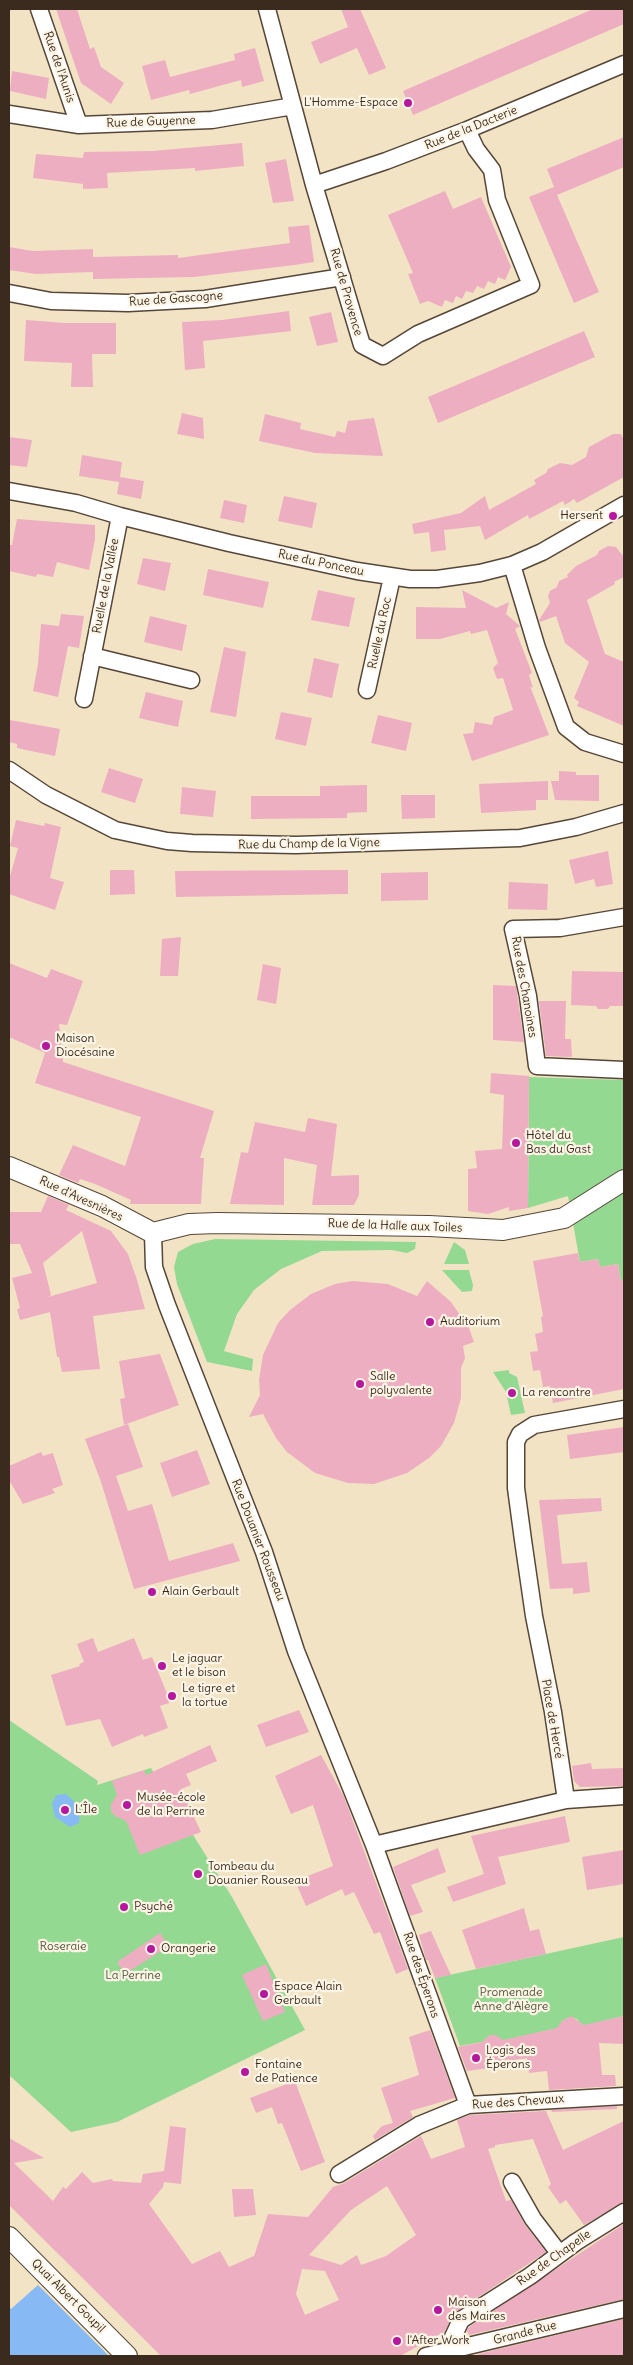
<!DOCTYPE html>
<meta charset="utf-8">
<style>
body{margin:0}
#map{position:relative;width:633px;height:2365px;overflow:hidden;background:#f2e3c5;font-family:Delius,sans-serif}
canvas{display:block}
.frame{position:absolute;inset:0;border:10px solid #3b2a1e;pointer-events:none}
</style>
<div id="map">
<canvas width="633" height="2365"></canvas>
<div class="frame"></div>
</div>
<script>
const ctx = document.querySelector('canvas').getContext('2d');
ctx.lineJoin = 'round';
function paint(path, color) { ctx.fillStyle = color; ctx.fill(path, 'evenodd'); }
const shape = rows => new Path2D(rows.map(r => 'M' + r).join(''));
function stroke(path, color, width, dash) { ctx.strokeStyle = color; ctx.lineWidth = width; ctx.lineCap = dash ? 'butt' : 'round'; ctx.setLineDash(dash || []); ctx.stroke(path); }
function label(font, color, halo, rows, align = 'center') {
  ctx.font = font + ' Delius,sans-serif'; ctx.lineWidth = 4.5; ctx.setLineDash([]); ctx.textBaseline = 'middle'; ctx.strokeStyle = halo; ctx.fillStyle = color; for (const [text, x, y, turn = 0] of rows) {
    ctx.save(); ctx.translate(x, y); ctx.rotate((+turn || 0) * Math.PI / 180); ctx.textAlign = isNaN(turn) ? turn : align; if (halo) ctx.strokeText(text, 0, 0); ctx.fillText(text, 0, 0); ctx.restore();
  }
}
paint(shape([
 [529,1077,624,1080,624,1280,621,1281,618,1264,600,1267,598,1259,580,1262,568,1196,528,1208],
 [215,1239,416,1242,415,1249,407,1253,392,1250,322,1251,281,1269,254,1290,237,1314,224,1351,253,1359,252,1371,207,1362,177,1284,174,1267,178,1252,193,1244],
 [454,1242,465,1250,469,1264,444,1264],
 [442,1270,469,1270,473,1285,472,1291,462,1292],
 [509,1370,509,1373,517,1377,525,1413,511,1415,506,1392,493,1372],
 [9,1720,98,1781,97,1785,151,1768,232,1897,305,2030,117,2122,71,2132,9,2075],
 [624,1937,624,2016,582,2026,577,2019,570,2017,562,2021,559,2028,501,2041,496,2035,490,2035,482,2042,460,2046,435,1978]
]), '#93d992');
paint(shape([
 [66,1794,80,1807,79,1823,70,1827,55,1817,52,1804,56,1795],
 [38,2285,109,2356,9,2356,9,2307,11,2309]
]), '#87b9f4');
paint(shape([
 [56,9,77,9,90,49,94,47,101,67,124,83,111,104,81,83],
 [341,9,360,9,386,68,369,75,357,48,320,64,311,42,348,27],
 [593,9,624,9,624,24,413,115,403,91],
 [255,48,264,81,242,87,241,80,190,94,189,90,151,100,142,66,165,60,170,77,235,60,234,54],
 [12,71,49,78,46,99,10,91],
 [624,137,624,167,557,195,599,292,574,303,529,197,554,187,547,169],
 [242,143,244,166,195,171,195,168,107,173,108,188,83,189,83,184,33,178,36,154,83,158,84,152,153,151],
 [286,159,294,201,273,203,265,163],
 [445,191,453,209,481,197,511,267,505,280,498,277,495,284,488,281,484,289,477,286,473,293,466,291,462,299,456,296,453,303,445,300,442,307,428,301,420,304,408,274,413,273,388,215],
 [309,225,314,262,294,265,194,277,93,279,93,272,36,274,9,270,9,247,33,251,93,249,93,257,178,255,178,258,290,243,288,227],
 [289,311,291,331,203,341,205,368,185,370,182,322,222,320],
 [331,312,338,342,317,346,309,317],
 [26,320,65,323,116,323,116,354,92,354,93,387,71,387,72,363,24,361],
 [584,331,595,357,438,423,428,397],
 [182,413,203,418,204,439,177,434],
 [265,414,301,423,300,429,335,437,337,431,345,433,348,421,374,418,383,456,315,453,259,441],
 [613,434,621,434,624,440,624,477,577,503,574,499,565,505,563,501,529,519,528,515,485,540,480,526,444,530,446,550,431,552,429,532,414,534,412,524,461,513,485,496,489,510,536,484,534,480,546,473,548,469,560,463,572,465,586,457,589,447],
 [9,437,32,440,27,467,9,465],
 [82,455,122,462,120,477,144,481,141,499,117,494,119,482,79,476],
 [284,496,317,503,312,528,278,521],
 [224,500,247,505,244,523,220,518],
 [17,519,95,525,95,539,89,570,57,562,53,577,37,574,36,577,9,571,9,545,12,545],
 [608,546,616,547,624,557,624,577,614,582,615,584,587,600,605,654,624,662,624,726,577,706,579,702,574,698,589,662,565,643,556,616,540,622,539,620,550,603,548,596,550,591,557,587,559,581,568,577,567,575,576,566,597,555,599,551],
 [143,558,171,563,165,591,137,584],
 [208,569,269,582,263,608,203,595],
 [318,590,355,598,349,627,311,620],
 [462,590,496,608,509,602,506,614,520,626,515,629,532,673,529,675,533,688,530,686,549,735,472,761,463,734,473,733,475,722,492,725,494,717,513,710,503,678,497,679,493,668,498,663,487,630,471,634,470,631,440,639,416,639,416,607,466,608],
 [61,614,84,616,79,648,68,646,58,697,33,691,38,664,41,624,59,626],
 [150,616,187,625,182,651,144,642],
 [224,647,246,652,236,717,210,712],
 [314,658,339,664,332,698,307,692],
 [146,692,183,701,178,727,139,718],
 [281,712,312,718,306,746,275,739],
 [378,715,412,723,406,751,371,743],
 [10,720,60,729,55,756,17,748,17,744,9,742],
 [109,768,143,779,135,803,101,792],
 [559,771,576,772,576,775,599,775,599,801,555,800,551,781,559,781],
 [548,781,548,800,536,800,536,810,481,813,479,784],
 [367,785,367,812,347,813,347,818,251,819,251,796,320,796,320,786],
 [182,787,216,791,213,817,180,814],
 [401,795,435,795,435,818,402,819],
 [16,820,44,826,45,823,61,827,50,878,64,882,55,910,9,894,9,880,18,848,10,846],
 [608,851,613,884,596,887,594,879,575,884,569,860],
 [110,870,134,870,135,894,110,895],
 [348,870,348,894,176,897,175,871],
 [428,872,428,900,381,901,381,873],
 [509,882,548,884,547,910,508,909],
 [181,937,178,976,160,976,162,939],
 [9,963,47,978,51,969,83,981,67,1025,59,1024,63,1062,214,1111,200,1158,204,1158,201,1204,130,1204,131,1200,95,1184,80,1179,78,1183,59,1175,73,1145,125,1166,141,1117,35,1083,45,1053,9,1037],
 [263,964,281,968,276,1004,257,1000],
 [572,971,624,972,624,1006,610,1006,608,1009,598,1009,596,1006,571,1005],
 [493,985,516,986,524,1042,493,1040],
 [539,1001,566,1001,565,1039,571,1039,572,1057,546,1056],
 [491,1073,529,1076,528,1208,509,1211,509,1207,488,1214,468,1211,468,1169,477,1168,475,1151,502,1149,504,1095,490,1093],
 [308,1118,337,1124,331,1176,359,1175,359,1195,354,1205,312,1205,317,1165,284,1158,284,1205,230,1204,241,1152,248,1153,255,1122,305,1132],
 [48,1196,69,1205,66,1210,111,1231,128,1254,137,1280,145,1309,93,1316,100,1369,62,1372,59,1357,57,1357,50,1312,20,1320,17,1309,20,1308,12,1278,32,1273,20,1244,9,1244,9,1212,41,1212],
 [82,1231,97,1283,48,1297,51,1295,43,1263],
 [578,1253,580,1262,598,1259,600,1267,618,1264,621,1281,624,1280,624,1389,553,1403,550,1386,543,1387,540,1370,533,1371,530,1352,538,1351,535,1334,543,1332,541,1317,543,1316,533,1261],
 [353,1281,388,1284,417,1296,427,1281,451,1302,469,1328,474,1342,463,1346,465,1358,461,1368,461,1398,454,1423,441,1446,429,1458,407,1473,374,1484,348,1483,315,1473,287,1452,276,1438,263,1414,249,1417,260,1395,259,1380,263,1355,278,1323,290,1310,311,1294,335,1284],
 [160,1354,179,1405,124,1425,120,1399,125,1398,119,1361],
 [128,1424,143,1467,116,1476,128,1511,152,1504,169,1561,233,1543,240,1561,134,1589,101,1482,85,1439],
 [624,1427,624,1452,570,1459,567,1435],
 [197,1450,210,1484,172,1497,160,1463],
 [41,1452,43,1456,53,1453,63,1485,52,1489,55,1493,23,1504,9,1480,9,1466],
 [601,1498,602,1511,557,1515,562,1564,587,1562,590,1592,573,1594,573,1588,550,1589,539,1500],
 [93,1638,98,1652,134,1638,143,1660,152,1657,168,1696,169,1703,160,1706,168,1728,144,1737,143,1734,112,1747,100,1719,66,1726,51,1675,80,1666,79,1664,84,1662,77,1644],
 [299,1710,309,1732,266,1747,257,1725],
 [210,1745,217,1761,186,1774,191,1785,181,1789,201,1832,140,1855,126,1821,115,1816,111,1811,111,1804,117,1795,112,1781,144,1770,146,1775],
 [321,1755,344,1797,408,1969,396,1974,380,1932,374,1934,354,1892,345,1896,342,1889,306,1906,295,1881,333,1866,313,1805,291,1814,275,1776],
 [591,1763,592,1769,624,1768,624,1786,580,1787,574,1781,572,1766],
 [565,1816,570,1842,498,1857,506,1884,453,1902,447,1887,484,1874,471,1836],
 [438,1848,446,1872,411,1885,423,1912,410,1916,393,1867],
 [624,1850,624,1884,587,1890,582,1857],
 [524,1908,530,1931,539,1929,546,1954,476,1969,462,1930],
 [431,1931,439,1949,451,1975,435,1978,428,1960,426,1960,419,1935],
 [160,1933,169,1946,125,1974,117,1962],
 [266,1964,285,2012,263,2021,242,1975],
 [571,2016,584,2025,624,2016,624,2044,599,2043,602,2075,615,2075,616,2086,549,2090,547,2071,529,2073,527,2058,490,2064,490,2068,467,2071,458,2047,482,2042,490,2035,496,2035,503,2040,557,2028,562,2021],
 [430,2030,455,2098,410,2111,413,2117,375,2140,373,2136,382,2126,393,2123,381,2088,419,2075,409,2037],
 [295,2081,325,2162,301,2171,282,2123,278,2124,272,2107,256,2113,250,2098],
 [617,2106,617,2109,552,2112,551,2110],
 [546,2111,563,2150,624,2121,624,2202,584,2225,566,2200,560,2204,548,2187,551,2184,533,2139,495,2145,495,2147,488,2149,506,2201,511,2200,525,2225,546,2252,456,2312,444,2332,400,2356,161,2356,9,2205,9,2138,44,2158,14,2163,53,2201,63,2187,66,2189,82,2172,93,2183,112,2179,113,2181,141,2183,143,2174,164,2171,170,2126,186,2128,181,2184,164,2182,163,2187,149,2204,192,2264,220,2251,229,2267,254,2256,268,2214,308,2217,333,2187,344,2183,421,2136,431,2159,465,2147,457,2120,470,2115],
 [387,2186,416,2235,386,2256,361,2265,357,2255,341,2265,309,2255,351,2210],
 [302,2269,325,2271,339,2300,305,2315,296,2294],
 [232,2189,253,2189,256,2215,234,2217],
 [624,2224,624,2299,469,2335,467,2331,469,2327],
 [624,2319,624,2356,479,2356,478,2354]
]), '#edaec1');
const minor = shape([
 [39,9,79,125],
 [267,9,314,185,362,345,383,356,418,334,531,285,497,200,492,170,476,149,467,130],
 [9,114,79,125,212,120,293,106],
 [314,185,386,161,467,130,624,64],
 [9,293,51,301,128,303,205,299,342,277],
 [9,491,76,503,120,516,229,543,357,571,410,579,437,579,480,573,512,565,542,552,624,505],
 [512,565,537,648,566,727,585,742,624,754],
 [92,656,191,680],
 [367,690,392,577],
 [84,699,120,516],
 [9,770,46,795,115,830,167,841,192,843,296,845,520,838,576,827,624,813],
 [624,917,560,928,513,929,528,996,537,1066,624,1070],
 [153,1233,154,1267,167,1305,264,1552,296,1651,374,1845,468,2105],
 [566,1800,553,1712,534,1616,523,1540,516,1488,516,1442,520,1434,534,1425,624,1409],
 [374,1845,566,1800,624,1796],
 [339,2174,419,2125,468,2105,624,2096],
 [512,2182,533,2219,559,2253],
 [452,2350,453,2337,461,2320,530,2276,576,2242,624,2212],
 [426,2356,624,2309]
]);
const tertiary = shape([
 [9,1167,102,1206,153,1233,189,1224,218,1223,429,1226,503,1230,564,1218,624,1180],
 [9,2237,127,2356]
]);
stroke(minor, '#564637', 19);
stroke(tertiary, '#564637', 22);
stroke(minor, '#fff', 16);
stroke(tertiary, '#fff', 20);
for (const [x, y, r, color] of [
 [408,103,5,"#b5179e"],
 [613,516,5,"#b5179e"],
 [46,1046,5,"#b5179e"],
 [516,1143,5,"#b5179e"],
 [430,1322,5,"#b5179e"],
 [360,1384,5,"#b5179e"],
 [512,1393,5,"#b5179e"],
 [152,1592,5,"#b5179e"],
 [162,1666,5,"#b5179e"],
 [172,1696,5,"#b5179e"],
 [127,1805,5,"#b5179e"],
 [65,1810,5,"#b5179e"],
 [198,1874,5,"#b5179e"],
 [124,1907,5,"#b5179e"],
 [151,1949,5,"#b5179e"],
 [264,1994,5,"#b5179e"],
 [476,2058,5,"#b5179e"],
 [245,2072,5,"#b5179e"],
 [438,2310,5,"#b5179e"],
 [397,2341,5,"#b5179e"]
]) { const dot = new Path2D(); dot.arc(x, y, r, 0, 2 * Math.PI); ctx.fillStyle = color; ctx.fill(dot); stroke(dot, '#fcf5e5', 2); }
label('12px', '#3b2a1e', '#fcf5e5', [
 ["Rue de l'Aunis",59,67,71],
 ["Rue de Guyenne",151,122,-2],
 ["Rue de la Dacterie",471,128,-22],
 ["Rue de Provence",346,292,74],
 ["Rue de Gascogne",176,299,-4],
 ["Rue du Ponceau",321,563,12],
 ["Ruelle de la Vallée",106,586,-79],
 ["Ruelle du Roc",380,633,-78],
 ["Rue du Champ de la Vigne",309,844,-1],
 ["Rue des Chanoines",524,987,80],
 ["Rue d'Avesnières",81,1199,25],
 ["Rue de la Halle aux Toiles",395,1226,2],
 ["Rue Douanier Rousseau",258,1540,69],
 ["Place de Hercé",552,1719,80],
 ["Rue des Éperons",421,1975,71],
 ["Rue des Chevaux",518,2102,-4],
 ["Rue de Chapelle",554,2258,-35],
 ["Quai Albert Goupil",68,2296,45],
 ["Grande Rue",525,2333,-14]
]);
label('12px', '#3b2a1e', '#fcf5e5', [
 ["L'Homme-Espace",398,103,"right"],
 ["Hersent",603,516,"right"],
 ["Maison",56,1039],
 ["Diocésaine",56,1053],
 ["Hôtel du",526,1136],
 ["Bas du Gast",526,1150],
 ["Auditorium",440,1322],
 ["Salle",370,1377],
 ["polyvalente",370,1391],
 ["La rencontre",522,1393],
 ["Alain Gerbault",162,1592],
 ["Le jaguar",172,1659],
 ["et le bison",172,1673],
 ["Le tigre et",182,1689],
 ["la tortue",182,1703],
 ["Musée-école",137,1798],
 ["de la Perrine",137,1812],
 ["L'Île",75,1810],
 ["Tombeau du",208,1867],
 ["Douanier Rouseau",208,1881],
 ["Psyché",134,1907],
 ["Orangerie",161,1949],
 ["Espace Alain",274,1987],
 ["Gerbault",274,2001],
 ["Logis des",486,2051],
 ["Éperons",486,2065],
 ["Fontaine",255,2065],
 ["de Patience",255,2079],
 ["Maison",448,2303],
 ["des Maires",448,2317],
 ["l'After Work",407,2341]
], 'left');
label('12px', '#51563b', '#fcf5e5', [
 ["Roseraie",63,1947],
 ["La Perrine",133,1976],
 ["Promenade",511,1993],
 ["Anne d'Alègre",511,2007]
]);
</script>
